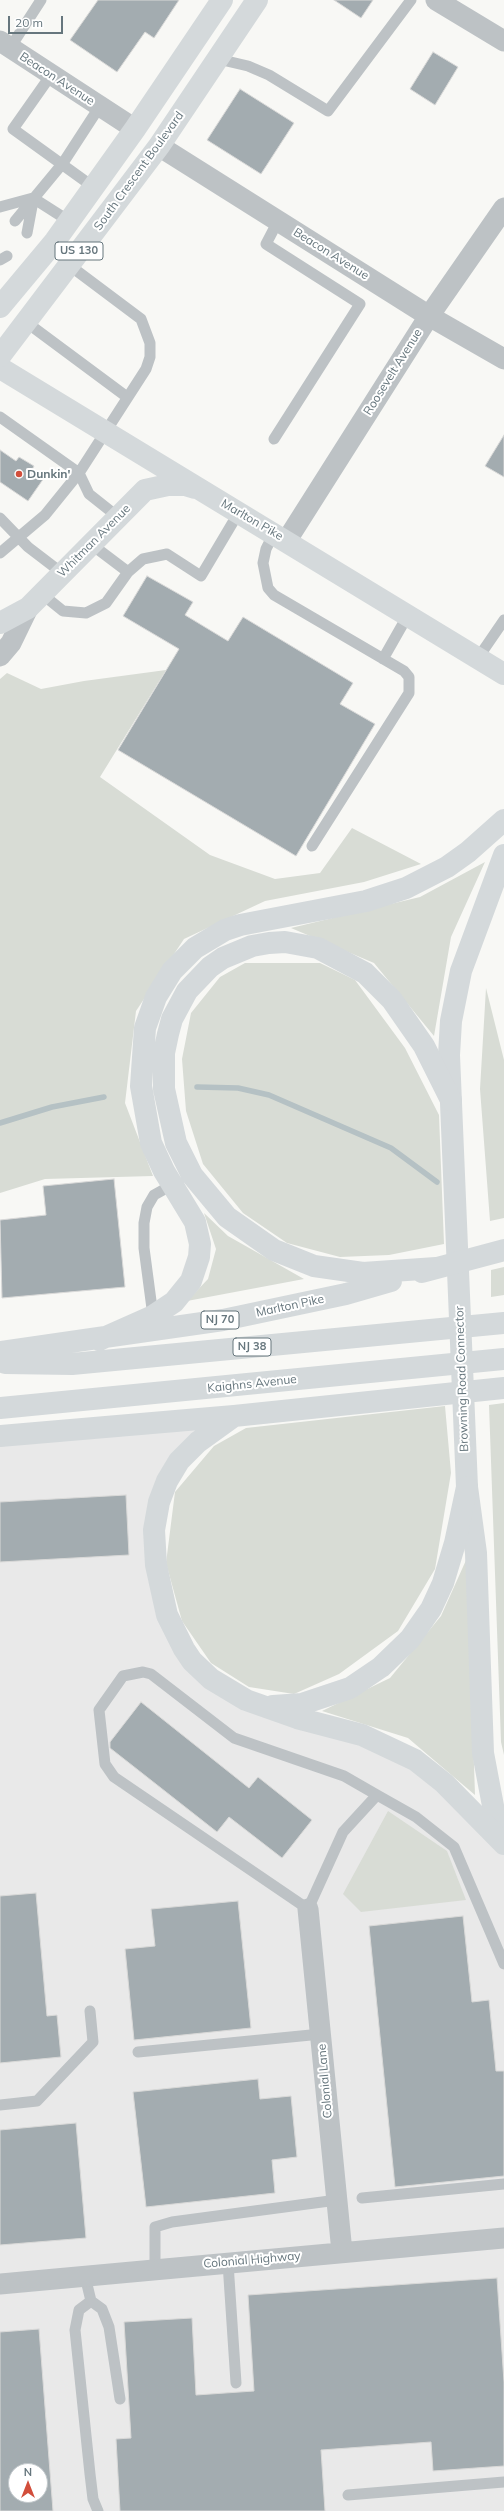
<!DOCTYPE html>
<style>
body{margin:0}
#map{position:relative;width:504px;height:2511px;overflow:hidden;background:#f8f8f5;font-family:Mulish,sans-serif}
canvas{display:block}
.north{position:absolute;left:8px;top:2463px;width:40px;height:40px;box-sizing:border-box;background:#fff;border:1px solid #c2c8cb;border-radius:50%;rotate:0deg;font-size:11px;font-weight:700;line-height:16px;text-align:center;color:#66767d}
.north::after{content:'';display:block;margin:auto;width:14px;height:18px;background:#d24e3b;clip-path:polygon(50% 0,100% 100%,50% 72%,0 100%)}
.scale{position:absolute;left:8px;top:16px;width:55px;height:18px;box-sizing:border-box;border:2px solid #66767d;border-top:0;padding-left:5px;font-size:12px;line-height:14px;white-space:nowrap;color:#66767d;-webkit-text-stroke:3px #fff;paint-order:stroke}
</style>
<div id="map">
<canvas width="504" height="2511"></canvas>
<div class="north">N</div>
<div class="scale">20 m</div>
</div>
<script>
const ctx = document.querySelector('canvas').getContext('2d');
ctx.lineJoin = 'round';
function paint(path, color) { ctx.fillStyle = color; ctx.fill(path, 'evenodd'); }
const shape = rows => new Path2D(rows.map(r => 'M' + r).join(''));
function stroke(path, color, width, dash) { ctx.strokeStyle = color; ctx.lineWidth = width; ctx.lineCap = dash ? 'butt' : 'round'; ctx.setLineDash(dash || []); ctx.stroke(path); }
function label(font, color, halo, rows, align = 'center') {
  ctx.font = font + ' Mulish,sans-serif'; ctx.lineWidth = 4; ctx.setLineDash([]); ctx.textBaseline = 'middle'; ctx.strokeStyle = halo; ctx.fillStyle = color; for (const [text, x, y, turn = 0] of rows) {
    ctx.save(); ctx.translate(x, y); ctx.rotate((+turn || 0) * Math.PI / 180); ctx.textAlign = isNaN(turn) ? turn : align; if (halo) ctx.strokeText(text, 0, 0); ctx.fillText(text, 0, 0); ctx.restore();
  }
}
paint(shape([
 [234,1416,179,1460,156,1565,201,1671,380,1742,504,1844,504,2511,0,2511,0,1436],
 [16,2471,40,2471,40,2495,16,2495]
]), '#e9e9e9');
paint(shape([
 [166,670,100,777,210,855,275,879,320,873,352,828,421,864,364,882,265,901,184,939,136,1011,125,1103,153,1176,45,1179,0,1193,0,679,7,673,41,689,84,681],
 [485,862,451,937,434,1036,374,963,291,928,420,897],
 [245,963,320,963,355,980,405,1048,439,1115,444,1244,389,1255,340,1257,287,1243,243,1213,203,1164,186,1111,182,1059,191,1013,220,977],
 [486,988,504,1060,504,1218,490,1221,480,1089],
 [204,1213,228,1236,304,1279,187,1301,208,1279,216,1249],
 [504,1267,504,1295,491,1297,491,1270],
 [504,1403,504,1755,501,1742,489,1405],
 [445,1406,451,1473,435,1569,398,1631,339,1674,294,1694,249,1687,211,1663,182,1621,166,1563,175,1492,214,1446,246,1428],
 [467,1558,475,1795,408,1738,322,1711,390,1678,441,1616],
 [388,1811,447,1851,466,1900,361,1912,343,1894]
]), '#d8dcd5');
stroke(shape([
 [197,1087,238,1088,269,1095,391,1148,437,1182],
 [0,1123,52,1107,104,1097]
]), '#b5c1c4', 5.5);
const building = shape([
 [98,0,179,0,154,38,145,32,117,72,70,40,98,0],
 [334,0,373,0,361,18,334,0],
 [433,52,458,67,435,105,410,89,433,52],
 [240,89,294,123,261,174,207,140,240,89],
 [504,435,504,477,485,466,504,435],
 [0,450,16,461,19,457,34,466,32,470,44,478,28,501,0,482,0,450],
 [147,576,193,602,185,615,228,641,243,617,353,683,340,704,375,724,296,856,118,750,179,649,123,616,147,576],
 [114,1179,125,1287,2,1298,0,1220,46,1215,43,1186,114,1179],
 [126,1495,129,1555,0,1562,0,1502,126,1495],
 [141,1702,249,1788,258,1777,312,1820,282,1858,229,1817,217,1832,110,1748,110,1742,141,1702],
 [36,1893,47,2016,57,2015,61,2057,0,2063,0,1896,36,1893],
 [238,1901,251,2028,134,2040,125,1949,155,1946,151,1909,238,1901],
 [463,1916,472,2002,489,2000,496,2071,504,2071,504,2176,395,2187,369,1926,463,1916],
 [258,2079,260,2099,291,2096,297,2157,272,2160,275,2193,146,2207,133,2092,258,2079],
 [76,2123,86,2238,0,2245,0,2130,76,2123],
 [497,2278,504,2382,504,2466,433,2471,431,2442,321,2450,325,2511,120,2511,116,2439,131,2438,124,2322,192,2318,196,2395,254,2391,248,2295,497,2278],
 [39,2329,53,2511,0,2511,0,2332,39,2329],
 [16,2471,40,2471,40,2495,16,2495,16,2471]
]);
paint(building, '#a3acb0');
stroke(building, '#d9d9d8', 1);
stroke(shape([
 [10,48,41,0],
 [218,59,248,66,269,75,328,111,411,0],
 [51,75,13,129,92,186],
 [0,207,33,198,69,221],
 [15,221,63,163,100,106],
 [27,233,33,201],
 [0,260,7,256],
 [26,322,127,397],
 [0,417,79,473,89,494,118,517],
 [274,439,360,304,266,244,278,221],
 [0,518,28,547,62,573],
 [274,533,266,549,263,563,268,588,274,595,404,671,409,677,409,693,312,846],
 [0,553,45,515,79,473,146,369,150,357,150,343,141,319,69,265],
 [128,572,143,559,167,554,201,576,239,512],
 [42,594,63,611,86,613,106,603,128,572,91,544],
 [478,658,504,620],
 [383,659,408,615],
 [153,1316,144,1248,144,1223,147,1207,154,1195,172,1185],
 [377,1795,343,1832,308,1909,114,1777,105,1764,99,1710,123,1676,143,1672,151,1674,234,1738,344,1776,377,1795,416,1817,454,1847,504,1964],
 [138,2052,321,2034],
 [0,2105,37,2101,93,2042,90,2011],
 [362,2198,504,2184],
 [228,2263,236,2383],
 [155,2269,155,2227,172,2222,337,2200],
 [85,2276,91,2301,102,2309,109,2327,120,2399],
 [91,2301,79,2310,75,2330,90,2474,93,2499,98,2511],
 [348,2495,504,2482]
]), '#bdc2c5', 11);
stroke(shape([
 [436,0,504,41],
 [0,41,135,129],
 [159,146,429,316,504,359],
 [287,540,429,316,504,208],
 [0,656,11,643,28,608],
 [308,1909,342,2252],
 [0,2284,504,2238]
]), '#bdc2c5', 21);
stroke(shape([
 [0,368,504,674],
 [0,623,28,608,145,490,168,485,185,485,195,488],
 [504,855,461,971,451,1021,449,1055,467,1487,476,1553,483,1753,494,1811,504,1840]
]), '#d4d9db', 22);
stroke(shape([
 [0,307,55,241,135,129,222,0],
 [0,356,159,146,257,0],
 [436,1268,363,1273,314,1266,274,1250,227,1217,192,1175,176,1143,164,1089,164,1053,168,1034,172,1019,187,991,210,967,223,958,252,946,269,943,285,942,318,948,365,973,392,1000,424,1046,451,1100],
 [422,1272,504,1250],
 [99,1340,153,1316,174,1302,191,1281,199,1257,200,1244,195,1222,164,1171,151,1143,141,1086,145,1028,156,997,172,971,195,948,225,930,240,925,366,901,406,888,447,867,468,852,504,820],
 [0,1352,223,1320,346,1294,391,1281],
 [5,1363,72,1364,504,1323],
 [0,1408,504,1359],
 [234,1416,198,1442,179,1461,167,1481,159,1502,154,1530,156,1565,167,1615,184,1649,192,1661,211,1679,246,1700,297,1718,362,1735,415,1760,444,1783,504,1844],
 [0,1436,234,1416,504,1388],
 [273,1706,302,1704,350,1688,381,1667,410,1639,431,1609,443,1583,455,1543,467,1487]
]), '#d4d9db', 22);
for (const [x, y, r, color] of [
 [19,474,4,"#d24e3b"]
]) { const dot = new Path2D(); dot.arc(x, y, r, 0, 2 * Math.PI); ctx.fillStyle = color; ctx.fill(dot); stroke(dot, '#fff', 1.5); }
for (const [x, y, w] of [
 [79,251,48],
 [220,1320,38],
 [252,1347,38]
]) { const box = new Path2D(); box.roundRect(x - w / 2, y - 9, w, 18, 3); ctx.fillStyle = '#fff'; ctx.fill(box); stroke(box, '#66767d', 1); }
label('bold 11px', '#66767d', null, [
 ["US 130",79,251],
 ["NJ 70",220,1320],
 ["NJ 38",252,1347]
]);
label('12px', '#66767d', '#fff', [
 ["Beacon Avenue",57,79,33],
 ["South Crescent Boulevard",139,171,-54],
 ["Beacon Avenue",331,254,32],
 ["Roosevelt Avenue",393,372,-58],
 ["Marlton Pike",252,520,30],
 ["Whitman Avenue",94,541,-45],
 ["Marlton Pike",290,1306,-12],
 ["Browning Road Connector",462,1379,-92],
 ["Kaighns Avenue",252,1384,-6],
 ["Colonial Lane",325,2081,-95],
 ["Colonial Highway",252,2260,-5]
]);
label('bold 12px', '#66767d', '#fff', [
 ["Dunkin'",27,474]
], 'left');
</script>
